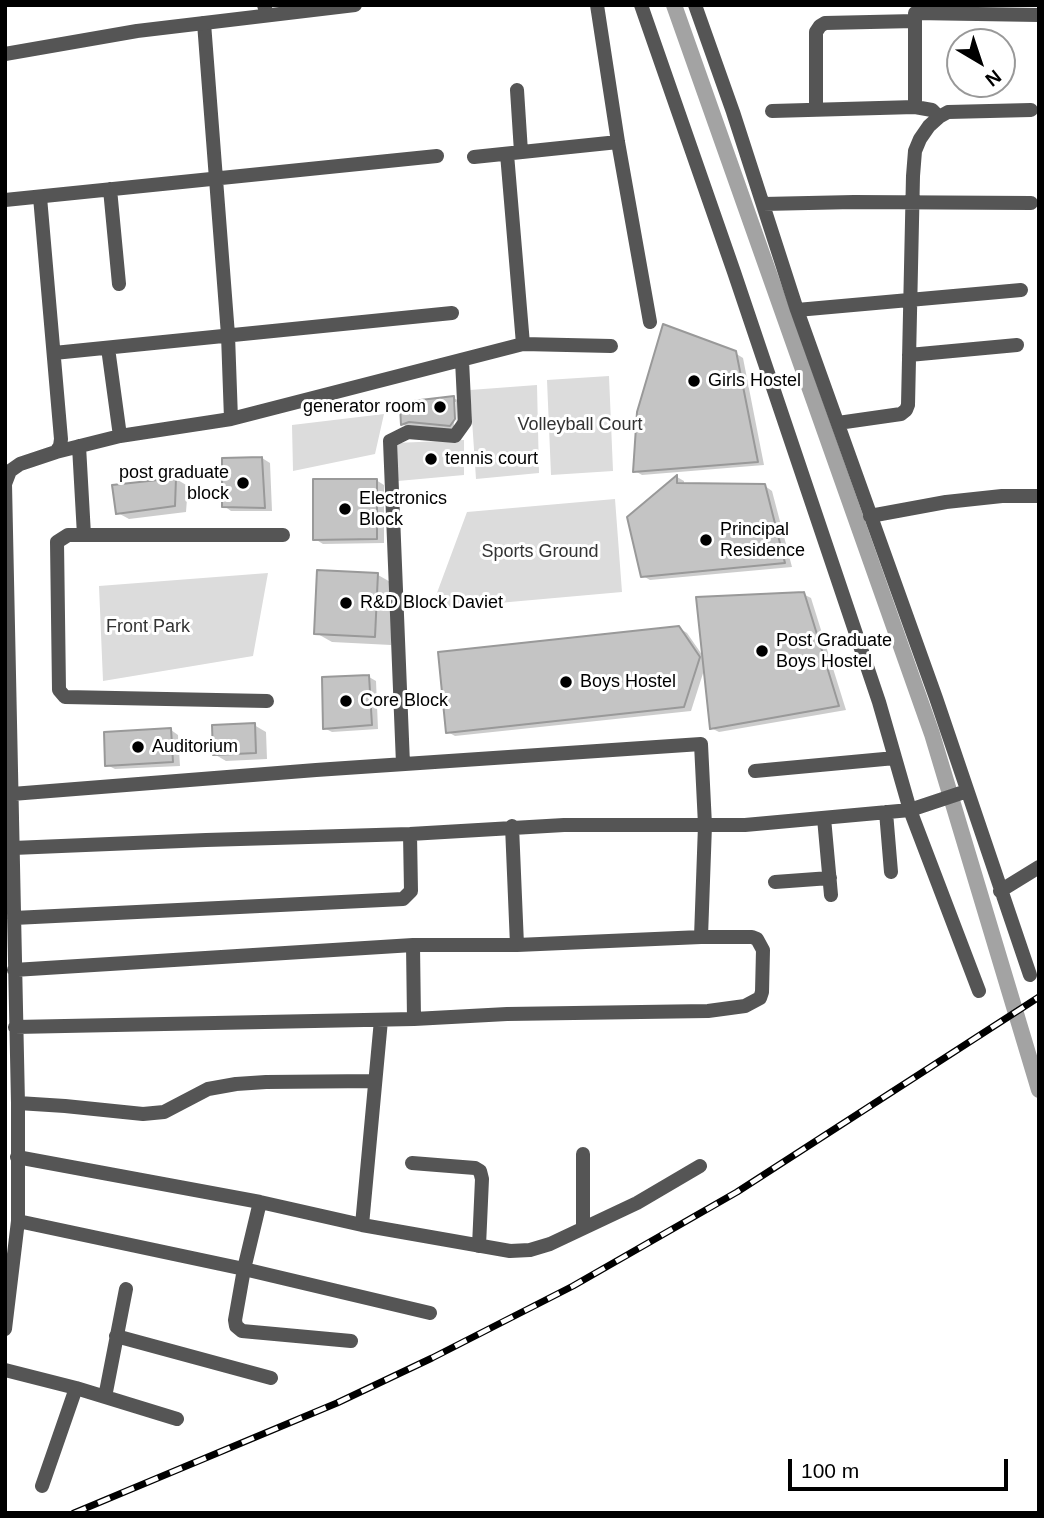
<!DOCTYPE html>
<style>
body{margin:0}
#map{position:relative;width:1044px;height:1518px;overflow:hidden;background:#fff;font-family:Arial,sans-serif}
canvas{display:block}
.frame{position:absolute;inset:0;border:7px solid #000;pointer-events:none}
.north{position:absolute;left:946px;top:28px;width:70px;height:70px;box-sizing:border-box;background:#fff;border:2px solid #999;border-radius:50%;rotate:141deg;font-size:19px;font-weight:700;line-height:28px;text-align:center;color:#000}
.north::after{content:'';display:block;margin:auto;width:24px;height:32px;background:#000;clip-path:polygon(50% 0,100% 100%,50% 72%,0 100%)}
.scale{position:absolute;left:788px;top:1459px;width:220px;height:32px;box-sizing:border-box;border:4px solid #000;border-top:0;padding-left:9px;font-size:21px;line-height:24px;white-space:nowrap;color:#000;-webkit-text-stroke:5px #fff;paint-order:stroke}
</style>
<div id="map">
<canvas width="1044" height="1518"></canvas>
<div class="frame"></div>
<div class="north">N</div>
<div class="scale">100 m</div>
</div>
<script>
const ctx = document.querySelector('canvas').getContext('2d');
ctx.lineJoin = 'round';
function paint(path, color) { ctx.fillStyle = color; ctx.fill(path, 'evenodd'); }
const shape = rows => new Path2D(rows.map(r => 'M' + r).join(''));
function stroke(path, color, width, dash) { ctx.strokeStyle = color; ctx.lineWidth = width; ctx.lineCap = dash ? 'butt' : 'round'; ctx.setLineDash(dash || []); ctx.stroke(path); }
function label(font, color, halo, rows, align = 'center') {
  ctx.font = font + ' Arial,sans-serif'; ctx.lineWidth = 6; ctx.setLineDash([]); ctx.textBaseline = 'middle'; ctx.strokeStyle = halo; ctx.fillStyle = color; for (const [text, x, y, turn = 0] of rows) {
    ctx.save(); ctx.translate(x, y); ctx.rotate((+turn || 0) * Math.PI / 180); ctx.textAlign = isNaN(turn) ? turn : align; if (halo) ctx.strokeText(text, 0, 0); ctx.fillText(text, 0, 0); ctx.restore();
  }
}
paint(shape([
 [609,376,613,471,551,475,547,380],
 [537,385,539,473,476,479,470,390],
 [384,414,375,454,293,471,292,425],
 [464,440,464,475,398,481,396,443],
 [615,499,622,592,431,609,467,512],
 [268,573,253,656,103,681,99,586]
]), '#dcdcdc');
paint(shape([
 [735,353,743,358,764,465,642,475,635,471],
 [454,398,464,404,461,431,413,430,402,424],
 [453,402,456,402,457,428,454,428],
 [262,458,270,463,272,511,231,511,224,506],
 [677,477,684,481,684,485,765,486,772,491,792,567,650,580,643,576],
 [176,479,188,486,186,512,129,519,118,513,114,487],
 [376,480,384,485,384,543,323,544,315,539],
 [378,575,394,584,391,645,332,642,316,633],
 [803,594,811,598,846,710,719,732,711,728,705,667,691,711,455,736,448,732,679,628,687,633,705,659],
 [369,677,376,681,378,729,332,732,324,728],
 [254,725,266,732,267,759,226,761,214,754],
 [171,730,178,735,180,766,115,769,107,765]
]), '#0003');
stroke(shape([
 [674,5,932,734,1039,1090]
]), '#a3a3a3', 16);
const building = shape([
 [663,324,736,351,758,462,633,472,637,412,663,324],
 [454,396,455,419,450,426,409,422,401,425,400,405,412,401,454,396],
 [262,457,265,508,222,507,222,458,262,457],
 [677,475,677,483,765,484,785,563,641,577,627,517,677,475],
 [176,478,175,506,116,514,112,485,176,478],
 [313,479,377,479,377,539,313,540,313,479],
 [317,570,378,573,375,637,314,634,317,570],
 [804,592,839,706,710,729,696,597,804,592],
 [679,626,700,657,684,707,446,733,438,652,679,626],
 [369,675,372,725,323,729,322,677,369,675],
 [255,723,256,753,213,755,212,725,255,723],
 [171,728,173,762,105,766,104,732,171,728]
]);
paint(building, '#c4c4c4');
stroke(building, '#999', 2);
stroke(shape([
 [264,5,267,15],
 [597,5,618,142,650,322],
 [641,5,734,272,879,702,910,810,979,991],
 [695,5,733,112,797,310,936,698,1030,975],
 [915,13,1039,15],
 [915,14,915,107],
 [204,23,228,335,231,419],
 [517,90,521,152],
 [816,108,816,32,820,26,825,23,915,21],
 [772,111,915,107,932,110,939,117],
 [507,154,523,344],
 [474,157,618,142],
 [110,189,119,284],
 [5,200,437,156],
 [763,204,854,202,1031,203],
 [797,310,1021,290],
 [108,348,120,436],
 [54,353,452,313],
 [909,355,1017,345],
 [838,423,901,414,906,410,908,405,913,176,915,151,920,139,929,126,939,117,948,112,1031,110],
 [79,446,84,535,283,535],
 [56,452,120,436,231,419,523,344,611,346],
 [870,516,946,502,1002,496,1039,496],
 [84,535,68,535,57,542,59,690,65,697,267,701],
 [403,764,390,441,408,432,455,436,465,422,462,360],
 [755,771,895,758],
 [12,794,316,770,701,744,705,825,701,937],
 [886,812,891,872],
 [824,818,831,895],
 [512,826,517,945],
 [13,848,206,840,410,834,564,825,745,825,910,810,967,791],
 [775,882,830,878],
 [1000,891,1039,867],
 [14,918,403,899,411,891,410,834],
 [413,945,414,1019],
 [14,970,413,945,517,945,701,937,752,937,757,939,763,950,762,992,760,998,745,1006,708,1011,507,1014,414,1019,15,1027],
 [18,1103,65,1106,143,1114,164,1112,208,1089,236,1084,266,1082,375,1081],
 [583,1154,583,1228],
 [17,1157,260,1202,362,1225,510,1251,530,1250,550,1244,637,1203,700,1166],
 [412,1163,475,1168,480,1171,482,1179,479,1246],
 [260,1202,244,1269,235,1320,236,1326,242,1331,351,1341],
 [18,1221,244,1269,430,1313],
 [362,1225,381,1020],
 [5,1329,18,1221,18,1103,5,484,10,471,20,464,56,452,60,446,61,439,40,197],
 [116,1336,271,1378],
 [5,1370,76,1388,177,1419],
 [105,1397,126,1289],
 [42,1486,76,1388]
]), '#555', 14);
stroke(shape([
 [5,54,137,31,355,5]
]), '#555', 14);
const rail = shape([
 [74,1513,337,1403,432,1358,573,1286,737,1192,1039,997]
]);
stroke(rail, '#000', 7);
stroke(rail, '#fff', 4.5, [13]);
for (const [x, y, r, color] of [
 [694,381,7,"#000"],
 [440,407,7,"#000"],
 [431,459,7,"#000"],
 [243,483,7,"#000"],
 [345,509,7,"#000"],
 [706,540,7,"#000"],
 [346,603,7,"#000"],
 [762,651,7,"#000"],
 [566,682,7,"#000"],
 [346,701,7,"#000"],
 [138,747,7,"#000"]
]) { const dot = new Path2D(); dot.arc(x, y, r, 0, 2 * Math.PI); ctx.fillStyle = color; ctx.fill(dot); stroke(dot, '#fff', 2.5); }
label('18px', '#000', '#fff', [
 ["Girls Hostel",708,381],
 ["generator room",426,407,"right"],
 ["tennis court",445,459],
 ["post graduate",229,473,"right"],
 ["block",229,494,"right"],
 ["Electronics",359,499],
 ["Block",359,520],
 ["Principal",720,530],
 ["Residence",720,551],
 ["R&D Block Daviet",360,603],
 ["Post Graduate",776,641],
 ["Boys Hostel",776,662],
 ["Boys Hostel",580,682],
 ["Core Block",360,701],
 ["Auditorium",152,747]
], 'left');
label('18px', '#333', '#fff', [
 ["Volleyball Court",580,425],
 ["Sports Ground",540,552],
 ["Front Park",148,627]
]);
</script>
